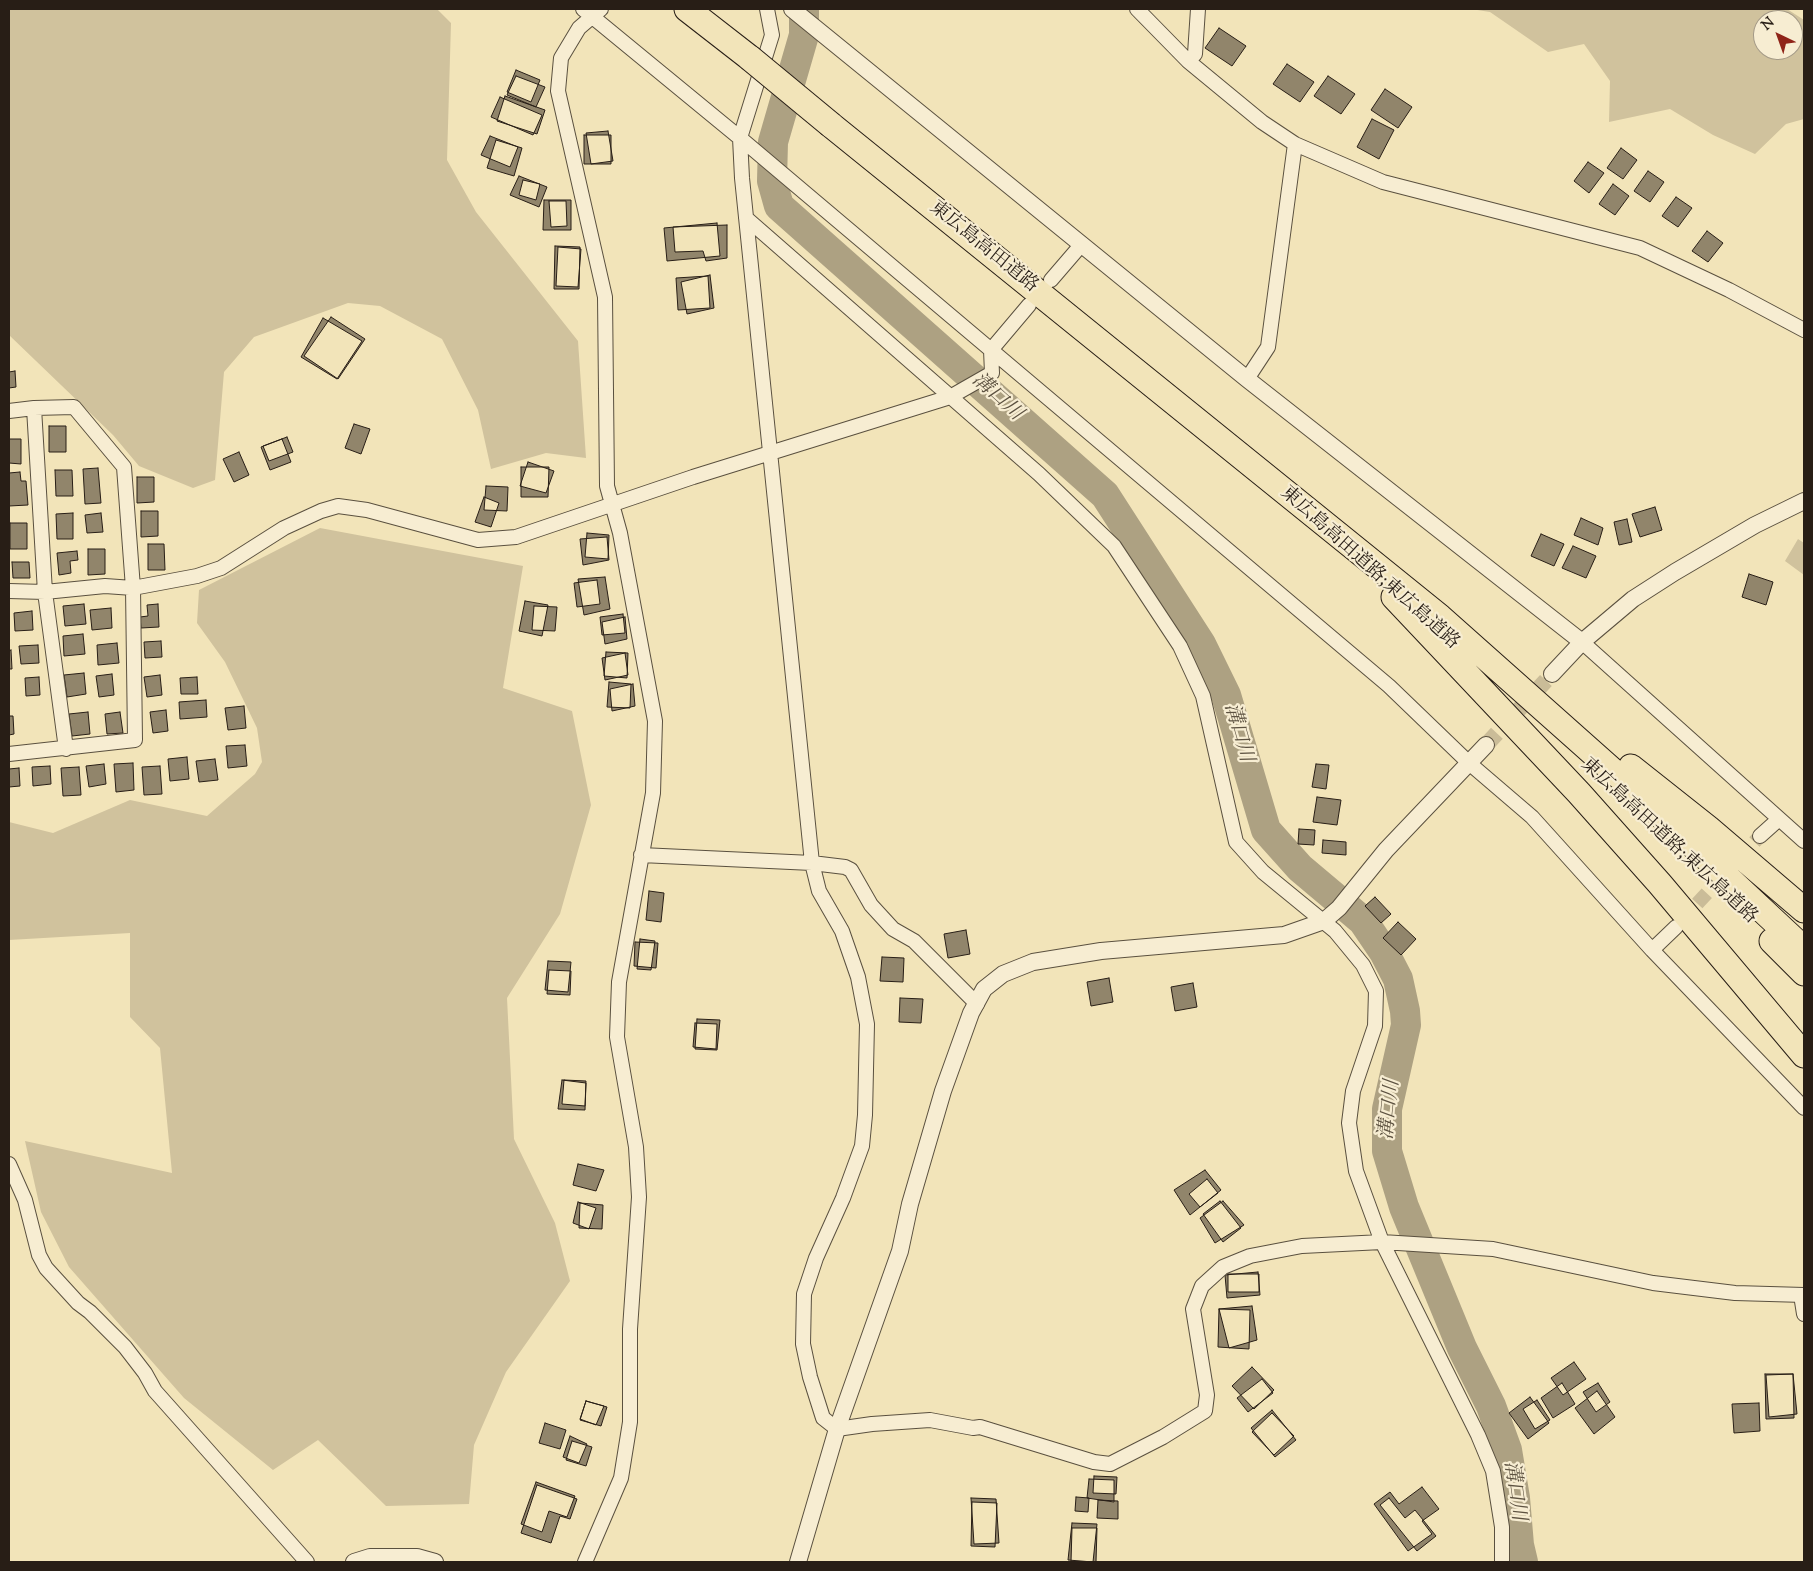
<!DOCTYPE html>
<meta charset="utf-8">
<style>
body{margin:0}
#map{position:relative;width:1813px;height:1571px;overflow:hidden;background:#f2e4b9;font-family:"Sorts Mill Goudy",serif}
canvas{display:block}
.frame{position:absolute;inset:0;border:10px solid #281e16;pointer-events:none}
.north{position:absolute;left:1753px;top:10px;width:50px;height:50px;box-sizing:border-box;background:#f7edd2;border:1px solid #a49a87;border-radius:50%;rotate:318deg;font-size:14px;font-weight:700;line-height:20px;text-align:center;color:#281e16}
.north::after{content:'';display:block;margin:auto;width:18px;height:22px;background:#8f2418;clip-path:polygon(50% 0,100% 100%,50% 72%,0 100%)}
</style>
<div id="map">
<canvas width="1813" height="1571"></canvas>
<div class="frame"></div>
<div class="north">N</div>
</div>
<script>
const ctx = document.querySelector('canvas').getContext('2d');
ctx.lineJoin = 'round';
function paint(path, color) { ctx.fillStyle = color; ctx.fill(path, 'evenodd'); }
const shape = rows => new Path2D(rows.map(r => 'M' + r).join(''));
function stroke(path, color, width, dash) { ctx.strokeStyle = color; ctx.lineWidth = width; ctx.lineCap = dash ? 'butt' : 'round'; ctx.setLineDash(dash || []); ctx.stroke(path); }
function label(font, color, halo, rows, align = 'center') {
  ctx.font = font + ' "Sorts Mill Goudy","Noto Serif JP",serif'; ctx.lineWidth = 4.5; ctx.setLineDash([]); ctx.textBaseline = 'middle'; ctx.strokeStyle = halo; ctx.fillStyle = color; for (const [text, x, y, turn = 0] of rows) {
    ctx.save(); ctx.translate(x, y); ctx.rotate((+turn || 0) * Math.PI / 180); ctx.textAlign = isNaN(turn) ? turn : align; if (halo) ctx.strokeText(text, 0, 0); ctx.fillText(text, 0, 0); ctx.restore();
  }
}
paint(shape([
 [9,9,437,9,451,23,447,160,476,212,578,341,586,458,546,453,491,469,478,410,442,339,380,306,348,303,254,337,224,372,215,480,193,488,139,466,113,435,9,335],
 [1471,9,1787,9,1804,20,1804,119,1786,124,1755,154,1713,135,1670,109,1609,122,1610,81,1584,44,1548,52,1490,12],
 [1763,20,1793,20,1793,50,1763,50],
 [320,528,523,566,503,688,572,711,591,805,560,914,507,998,514,1139,555,1223,570,1281,506,1372,474,1445,469,1504,386,1506,318,1440,273,1470,184,1398,69,1267,41,1212,25,1141,172,1173,160,1048,130,1017,130,933,9,940,9,822,53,833,130,800,207,816,255,774,262,762,257,728,225,662,197,623,199,590],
 [1798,539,1804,543,1804,575,1785,561]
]), '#d0c29d');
stroke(shape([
 [804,9,804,35,773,142,772,181,779,206,1105,495,1201,644,1226,695,1266,830,1300,868,1363,921,1384,952,1398,979,1405,1011,1406,1025,1387,1109,1387,1151,1404,1207,1462,1348,1491,1406,1507,1450,1515,1498,1519,1545,1523,1562]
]), '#ada182', 30);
const building = shape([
 [1219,28,1246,46,1232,66,1205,48,1219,28],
 [1287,64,1314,82,1300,102,1273,84,1287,64],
 [516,70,540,80,531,102,507,92,516,70],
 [516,76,545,87,536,107,507,95,516,76],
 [1328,76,1355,94,1341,114,1314,96,1328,76],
 [1385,89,1412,107,1398,128,1371,110,1385,89],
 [505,96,545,110,537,134,497,121,505,96],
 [500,97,542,115,533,135,491,117,500,97],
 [1372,119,1394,130,1379,159,1357,147,1372,119],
 [608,131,613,161,591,164,586,133,608,131],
 [584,135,611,135,611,164,584,164,584,135],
 [490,136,518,147,510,167,481,155,490,136],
 [496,140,522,148,514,176,487,168,496,140],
 [1621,148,1637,160,1623,179,1607,168,1621,148],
 [1588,162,1604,173,1589,193,1574,181,1588,162],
 [1648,171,1664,182,1650,202,1634,191,1648,171],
 [519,176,547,187,539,207,510,195,519,176],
 [523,180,540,184,536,200,519,195,523,180],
 [1613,184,1629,196,1615,215,1599,204,1613,184],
 [1676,197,1692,208,1678,227,1662,216,1676,197],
 [544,200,571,200,571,230,543,230,544,200],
 [549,201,566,201,567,226,551,227,549,201],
 [717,223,720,256,667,261,664,228,717,223],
 [727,225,727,258,706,261,703,251,675,252,673,227,727,225],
 [1707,231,1723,243,1708,262,1692,251,1707,231],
 [555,246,580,247,579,289,554,289,555,246],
 [558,247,581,249,578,287,556,286,558,247],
 [710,275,714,308,687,314,681,282,710,275],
 [708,276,710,308,678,310,676,278,708,276],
 [331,317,365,339,338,379,304,356,331,317],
 [323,318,362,341,337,379,301,357,323,318],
 [15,371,16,387,9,388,9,372,15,371],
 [354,424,370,429,361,454,345,448,354,424],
 [49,426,66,426,66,452,49,452,49,426],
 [287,437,293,452,269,461,263,446,287,437],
 [9,439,21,439,21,464,9,463,9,439],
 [282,439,291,462,270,470,261,447,282,439],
 [239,452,249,475,234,482,223,459,239,452],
 [528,462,554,471,546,493,520,486,528,462],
 [521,467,549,467,548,497,521,497,521,467],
 [98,468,101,503,85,504,83,469,98,468],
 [55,470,72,470,73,496,56,496,55,470],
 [20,472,21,481,26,481,28,505,9,506,9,473,20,472],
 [137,477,154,477,154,502,137,503,137,477],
 [486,486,508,487,507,511,484,510,486,486],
 [484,497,499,503,491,527,475,522,484,497],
 [1655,507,1662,530,1640,537,1632,514,1655,507],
 [141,511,158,511,158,536,141,537,141,511],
 [73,513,73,539,57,539,56,514,73,513],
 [101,513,103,532,87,533,85,515,101,513],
 [1581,518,1603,528,1598,545,1574,535,1581,518],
 [1627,519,1632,542,1619,545,1614,522,1627,519],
 [10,523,27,523,27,549,10,549,10,523],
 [587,533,609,535,608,559,585,557,587,533],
 [1541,534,1564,544,1554,566,1531,556,1541,534],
 [607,537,609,560,583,565,580,539,607,537],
 [148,544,164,544,165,570,148,570,148,544],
 [1573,546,1596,556,1586,578,1562,568,1573,546],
 [88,549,105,549,105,574,88,575,88,549],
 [77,551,78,560,70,561,71,573,59,575,57,553,77,551],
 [12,562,29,562,30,578,13,578,12,562],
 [1749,574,1773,582,1766,605,1742,597,1749,574],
 [605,577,610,609,584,615,578,579,605,577],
 [597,580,600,604,577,607,574,583,597,580],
 [525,601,548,605,542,636,519,631,525,601],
 [84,604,86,624,65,626,63,606,84,604],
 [158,604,159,627,141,628,140,617,148,616,147,605,158,604],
 [534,606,557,607,555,631,532,630,534,606],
 [111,608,112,628,92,630,90,610,111,608],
 [32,611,33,630,15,631,14,613,32,611],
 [623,614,625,633,602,635,600,617,623,614],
 [625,617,627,639,605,644,602,622,625,617],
 [83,634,85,654,64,656,63,636,83,634],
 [161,641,162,657,145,658,144,642,161,641],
 [117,643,119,663,98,665,97,645,117,643],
 [38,645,39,663,21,664,19,646,38,645],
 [11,650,12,669,9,669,9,651,11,650],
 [606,652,628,653,627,678,604,676,606,652],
 [625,653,628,675,605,680,602,658,625,653],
 [84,673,86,694,67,697,64,675,84,673],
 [112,674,114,695,99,697,96,676,112,674],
 [160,675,162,695,147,697,144,677,160,675],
 [39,677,40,695,26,696,25,678,39,677],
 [197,677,198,694,181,694,180,678,197,677],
 [609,682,631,684,630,708,607,707,609,682],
 [633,684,635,706,612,711,610,689,633,684],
 [206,700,207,717,180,719,179,702,206,700],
 [244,706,246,728,228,730,225,708,244,706],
 [166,710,168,731,153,733,150,712,166,710],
 [88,712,90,734,72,736,69,714,88,712],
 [120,712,123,733,107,734,105,714,120,712],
 [9,716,13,716,14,734,9,735,9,716],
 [245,745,247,766,228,768,226,746,245,745],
 [187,757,189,779,170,781,168,759,187,757],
 [215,759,218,780,199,782,196,761,215,759],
 [133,763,134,790,116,792,114,764,133,763],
 [104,764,106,784,89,787,86,766,104,764],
 [1316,764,1329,765,1326,789,1312,787,1316,764],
 [50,766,51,784,33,786,32,767,50,766],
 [160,766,162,794,144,795,142,767,160,766],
 [79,767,81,795,63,796,61,768,79,767],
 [19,768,20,786,9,787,9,769,19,768],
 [1317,797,1341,800,1337,825,1313,822,1317,797],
 [1299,829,1315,830,1314,845,1298,844,1299,829],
 [1323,840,1346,842,1346,855,1322,853,1323,840],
 [649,891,664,893,661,922,646,920,649,891],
 [1375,897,1391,914,1381,923,1365,906,1375,897],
 [1398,922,1416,939,1401,955,1383,938,1398,922],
 [966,930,970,954,948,958,944,934,966,930],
 [640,939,655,941,651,970,637,969,640,939],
 [635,942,658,943,656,968,634,966,635,942],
 [882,957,904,958,903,982,880,981,882,957],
 [548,961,571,962,568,992,545,990,548,961],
 [549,970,571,971,570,995,547,994,549,970],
 [1109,978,1113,1002,1091,1006,1087,982,1109,978],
 [1193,983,1197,1007,1175,1011,1171,987,1193,983],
 [900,998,923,999,921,1023,899,1022,900,998],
 [697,1019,720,1020,717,1050,695,1049,697,1019],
 [695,1023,717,1024,716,1049,693,1047,695,1023],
 [562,1080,586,1083,585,1110,558,1109,562,1080],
 [564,1080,586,1081,585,1106,562,1104,564,1080],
 [578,1164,604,1170,596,1191,573,1185,578,1164],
 [1205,1170,1221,1190,1190,1215,1174,1190,1205,1170],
 [1207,1179,1218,1193,1200,1207,1189,1194,1207,1179],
 [1220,1201,1241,1228,1223,1242,1203,1214,1220,1201],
 [1223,1201,1244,1225,1215,1243,1200,1218,1223,1201],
 [578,1202,596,1208,589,1229,573,1223,578,1202],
 [580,1203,603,1205,602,1229,579,1228,580,1203],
 [1258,1272,1260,1295,1227,1298,1225,1275,1258,1272],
 [1228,1274,1259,1274,1259,1292,1228,1292,1228,1274],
 [1252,1306,1257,1340,1229,1348,1219,1309,1252,1306],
 [1219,1309,1250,1310,1249,1349,1218,1347,1219,1309],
 [1574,1362,1586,1379,1563,1395,1551,1378,1574,1362],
 [1252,1367,1274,1390,1254,1409,1232,1386,1252,1367],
 [1765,1374,1793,1374,1794,1418,1766,1419,1765,1374],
 [1793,1374,1797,1414,1769,1417,1766,1375,1793,1374],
 [1262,1379,1273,1393,1248,1412,1237,1398,1262,1379],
 [1562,1383,1575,1404,1553,1418,1541,1398,1562,1383],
 [1598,1383,1610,1402,1596,1412,1583,1392,1598,1383],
 [1597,1391,1615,1417,1594,1434,1575,1408,1597,1391],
 [1530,1397,1549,1423,1528,1439,1509,1413,1530,1397],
 [1537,1400,1550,1420,1535,1429,1523,1409,1537,1400],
 [586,1401,607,1407,601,1426,580,1420,586,1401],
 [586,1401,604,1406,596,1425,580,1419,586,1401],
 [1759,1403,1760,1431,1734,1433,1732,1404,1759,1403],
 [1272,1410,1296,1440,1275,1457,1251,1428,1272,1410],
 [1272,1413,1294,1436,1274,1455,1252,1432,1272,1413],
 [545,1423,566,1430,560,1449,539,1443,545,1423],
 [570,1436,587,1444,579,1463,563,1457,570,1436],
 [572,1441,592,1447,586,1466,566,1460,572,1441],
 [1094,1476,1117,1477,1116,1494,1093,1493,1094,1476],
 [1089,1479,1114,1480,1114,1502,1087,1498,1089,1479],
 [536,1482,575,1496,567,1517,549,1511,542,1532,521,1524,536,1482],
 [537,1485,577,1499,570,1519,560,1516,551,1543,521,1533,537,1485],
 [1422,1487,1439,1509,1422,1521,1432,1534,1408,1551,1374,1504,1390,1492,1399,1504,1422,1487],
 [1076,1497,1089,1498,1088,1512,1075,1511,1076,1497],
 [971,1498,996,1499,999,1543,974,1544,971,1498],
 [1389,1498,1405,1518,1415,1510,1436,1536,1417,1551,1380,1505,1389,1498],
 [1098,1500,1118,1501,1118,1519,1097,1518,1098,1500],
 [972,1502,997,1503,995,1547,971,1546,972,1502],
 [1072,1523,1097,1524,1093,1562,1068,1560,1072,1523],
 [1072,1528,1097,1528,1096,1562,1071,1562,1072,1528]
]);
paint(building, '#91856b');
stroke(building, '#281e16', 1);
stroke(shape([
 [1683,919,1760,836]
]), '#cabc98', 14, [14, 7]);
stroke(shape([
 [1486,745,1552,674]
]), '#cabc98', 16, [16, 8]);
const minor = shape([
 [583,9,740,138,1389,686,1469,763,1532,817,1652,950,1804,1108],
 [767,9,772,35,740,138,742,178,812,863,819,891,842,931,858,977,867,1024,865,1115,862,1146,843,1198,816,1258,804,1294,803,1344,810,1377,823,1418,837,1429,872,1424,930,1420,973,1428,980,1427,1094,1462,1110,1464,1163,1437,1205,1411,1207,1395,1193,1309,1202,1286,1223,1267,1250,1256,1302,1246,1382,1242,1493,1249,1653,1283,1735,1293,1804,1295],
 [1137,9,1188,61,1262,122,1295,144,1383,182,1640,248,1729,290,1804,330],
 [1188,61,1195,54,1198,9],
 [746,218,1039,474,1114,546,1180,646,1203,696,1236,842,1263,872,1335,931,1363,965,1376,991,1375,1026,1353,1091,1349,1123,1356,1171,1382,1242,1478,1435,1493,1471,1502,1527,1502,1562],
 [1051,280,1082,244],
 [1247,379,1268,347,1295,144],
 [34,408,45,592,66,749],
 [9,411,34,408,74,407,124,467,133,588,135,740,9,754],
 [9,591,45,592,105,586,133,588,197,576,221,568,284,528,321,511,338,506,367,510,478,540,516,537,693,477,950,397,992,373,991,350,1029,305],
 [1582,642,1804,841],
 [1760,836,1779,819],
 [641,855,812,863,845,867,851,870,871,905,893,929,914,941,977,1004],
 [1652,950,1676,927],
 [9,1164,25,1200,39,1255,46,1268,78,1303,90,1312,125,1347,145,1373,155,1391,307,1562],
 [1801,1295,1804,1314],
 [585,1562,621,1478,630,1422,630,1329,639,1197,636,1147,617,1037,619,982,653,793,655,721,620,533,607,486,605,297,558,91,561,58,579,28,601,9]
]);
const tertiary = shape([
 [792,9,1247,379,1582,642],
 [1552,674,1582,642,1633,599,1675,572,1755,525,1804,501],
 [354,1562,370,1557,417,1557,435,1562],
 [798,1562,837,1429,900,1251,910,1204,943,1091,971,1013,984,989,1003,974,1033,962,1101,951,1284,935,1324,921,1339,908,1386,850,1486,745]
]);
const motorway = shape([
 [687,9,750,58],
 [831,125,1440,617,1621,778,1804,949],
 [1394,597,1579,793,1660,884,1804,1055],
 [1631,767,1708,828,1804,910],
 [1772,941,1804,973]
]);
stroke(minor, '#5a503f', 16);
stroke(tertiary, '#5a503f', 18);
stroke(motorway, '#281e16', 27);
stroke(minor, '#f7edd2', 14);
stroke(tertiary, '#f7edd2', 16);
stroke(motorway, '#f2e4b9', 25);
const motorwayBridge = shape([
 [750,58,831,125]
]);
stroke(motorwayBridge, '#281e16', 27, []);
stroke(motorwayBridge, '#f2e4b9', 25);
label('19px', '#281e16', '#f7edd2', [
 ["東広島高田道路",983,248,39],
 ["東広島高田道路;東広島道路",1369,569,42],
 ["東広島高田道路;東広島道路",1668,842,43]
]);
label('italic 20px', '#5d5241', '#f7edd2', [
 ["溝口川",996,398,42],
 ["溝口川",1237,733,74],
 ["溝口川",1391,1110,-84],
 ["溝口川",1513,1491,82]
]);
</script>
